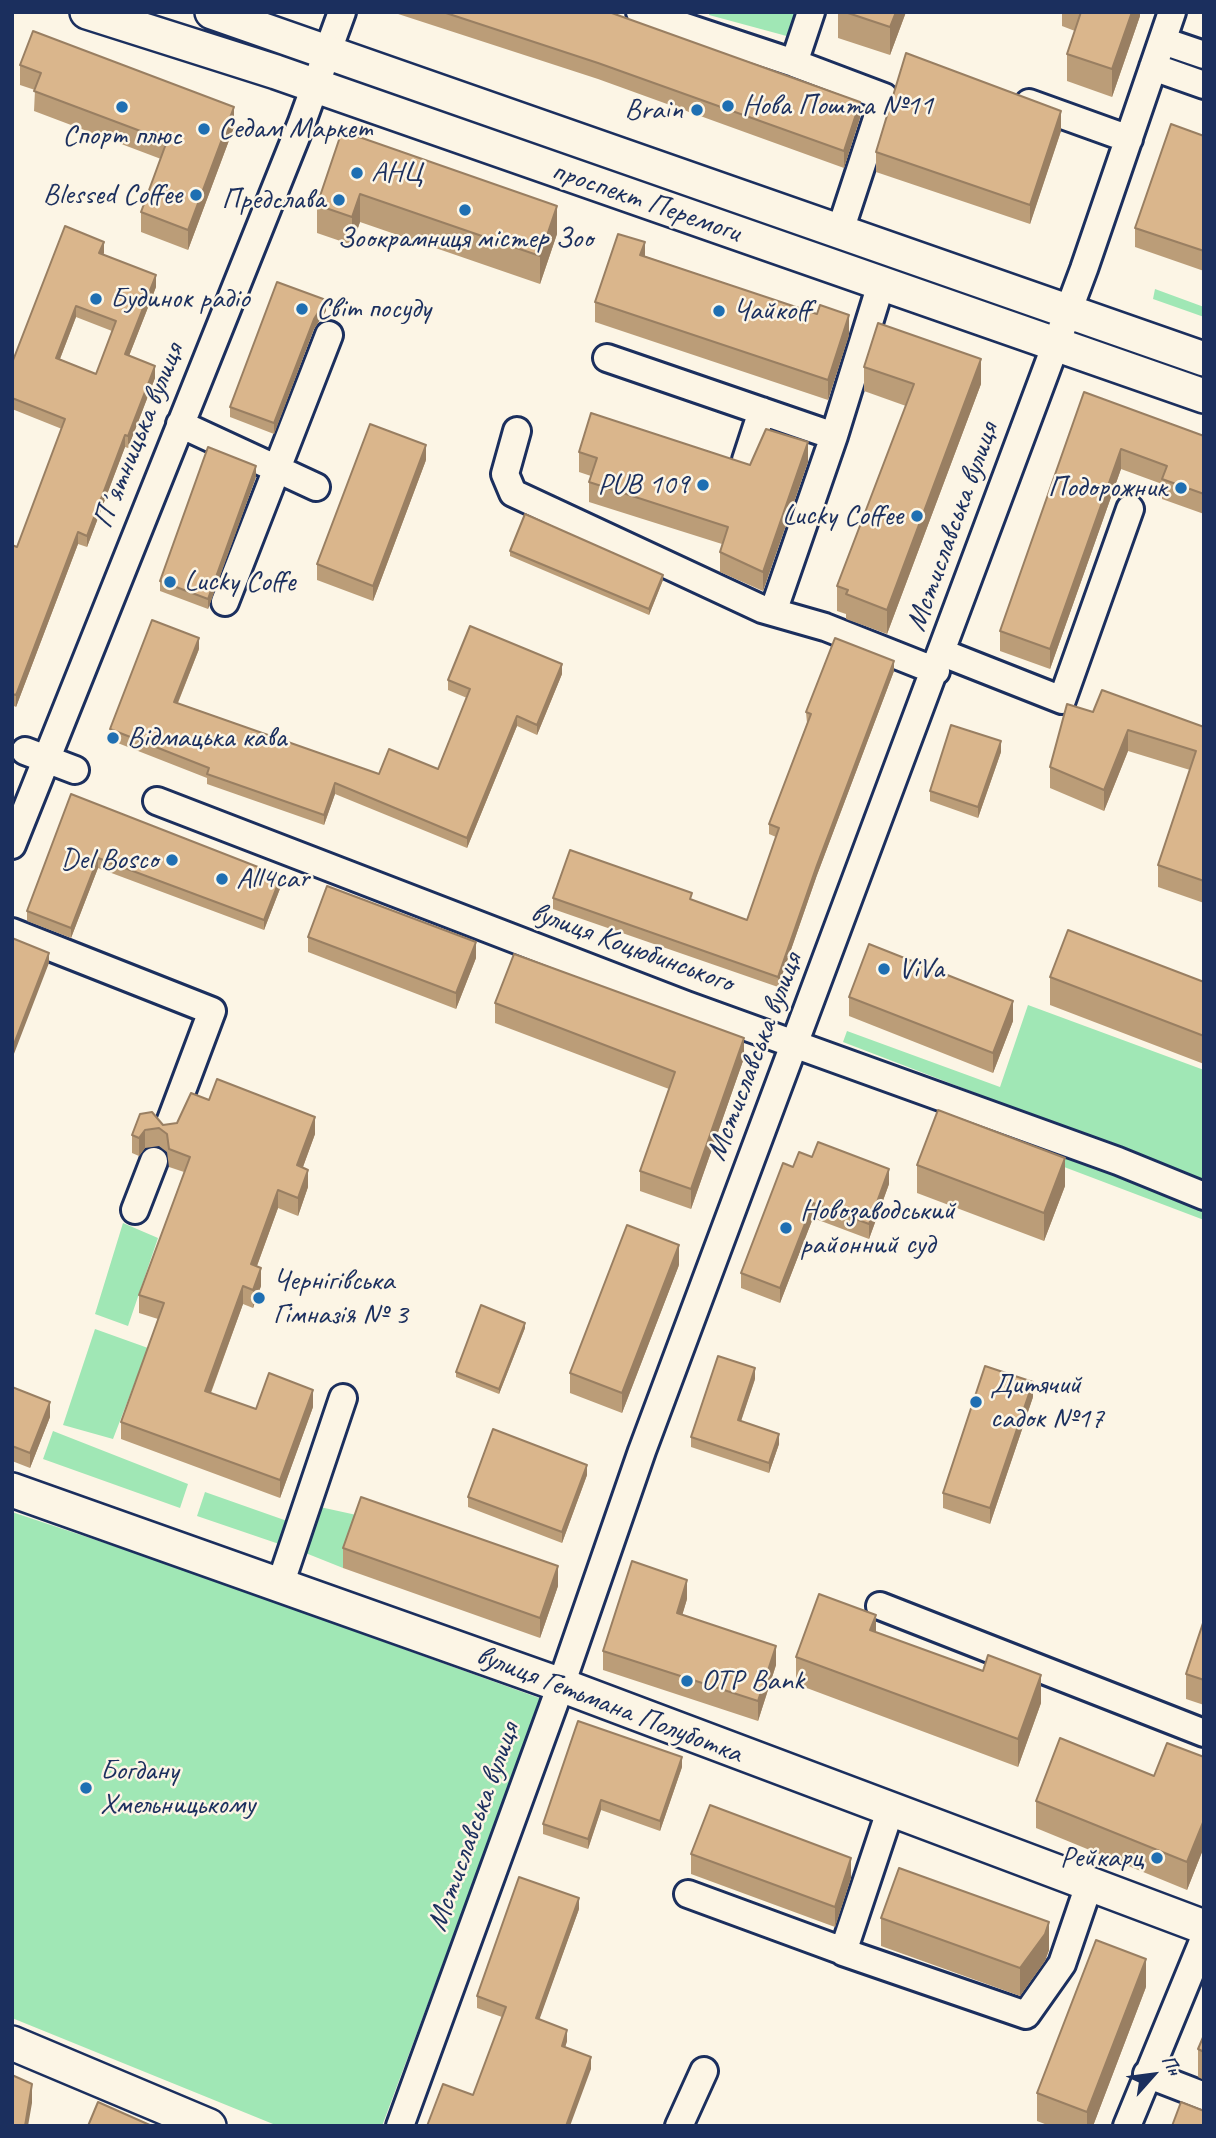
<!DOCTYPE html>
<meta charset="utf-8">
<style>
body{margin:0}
#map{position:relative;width:1216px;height:2138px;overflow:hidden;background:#fcf5e5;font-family:Caveat,sans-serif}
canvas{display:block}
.frame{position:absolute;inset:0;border:14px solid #1b2f5e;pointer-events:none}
.north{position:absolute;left:1118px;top:2040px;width:70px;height:70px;-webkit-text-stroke:5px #fcf5e5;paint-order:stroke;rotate:62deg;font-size:19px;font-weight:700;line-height:28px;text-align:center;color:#1b2f5e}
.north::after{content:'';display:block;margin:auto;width:24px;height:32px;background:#1b2f5e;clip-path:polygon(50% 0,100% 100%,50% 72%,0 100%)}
</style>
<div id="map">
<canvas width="1216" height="2138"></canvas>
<div class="frame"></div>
<div class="north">Пн</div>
</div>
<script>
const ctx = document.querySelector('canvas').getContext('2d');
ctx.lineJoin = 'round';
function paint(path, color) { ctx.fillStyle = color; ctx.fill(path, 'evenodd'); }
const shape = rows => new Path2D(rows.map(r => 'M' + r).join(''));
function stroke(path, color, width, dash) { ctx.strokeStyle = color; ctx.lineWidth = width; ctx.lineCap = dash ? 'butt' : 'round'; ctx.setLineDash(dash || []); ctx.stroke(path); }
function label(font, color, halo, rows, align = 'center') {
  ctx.font = font + ' Caveat,sans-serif'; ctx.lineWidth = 5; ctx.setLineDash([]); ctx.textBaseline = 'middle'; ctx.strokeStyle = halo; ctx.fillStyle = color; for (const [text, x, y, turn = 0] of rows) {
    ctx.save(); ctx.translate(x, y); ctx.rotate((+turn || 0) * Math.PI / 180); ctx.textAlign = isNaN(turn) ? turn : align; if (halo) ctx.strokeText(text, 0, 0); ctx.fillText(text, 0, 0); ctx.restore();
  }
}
paint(shape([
 [710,12,800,12,794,38,709,15],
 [1155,289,1204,307,1204,317,1153,299],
 [1028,1005,1204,1070,1204,1181,843,1042,847,1031,1000,1087],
 [956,1114,1204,1206,1204,1220,948,1123],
 [123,1223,158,1238,128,1326,95,1314],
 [95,1329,148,1348,113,1439,63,1425],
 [53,1431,188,1484,180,1508,43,1459],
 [205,1492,290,1522,282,1545,197,1516],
 [320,1507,361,1516,343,1568,303,1552],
 [12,1512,171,1565,542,1699,382,2126,278,2126,12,2018]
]), '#a0e7b5');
const minor = shape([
 [640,12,794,63,884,97,840,231],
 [1163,41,1204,55],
 [794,63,811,12],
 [1153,67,1204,85],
 [1029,103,1129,139],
 [607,358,834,436],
 [180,424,316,487],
 [517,431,505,474,513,493,762,609,825,627,936,671],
 [746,460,762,411],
 [225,602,329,335],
 [773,612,834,436,881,284],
 [943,653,1062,700,1130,509],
 [25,751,75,770],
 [157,801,686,1005,1118,1161,1204,1196],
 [12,845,302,122,342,12],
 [12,932,212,1011,168,1128],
 [135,1210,154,1161],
 [280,1585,343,1398],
 [880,1606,1204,1733],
 [890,1811,843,1952,1026,2015,1062,1964,1089,1885],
 [688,1894,843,1951],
 [1147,2074,1204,2096],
 [400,2126,561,1685,642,1451,1084,269,1172,12],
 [679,2126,704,2071],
 [1127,2126,1204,1939]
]);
const major = shape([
 [87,12,276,72,1204,396],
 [212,12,1204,359],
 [12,1490,561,1685,1204,1927],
 [12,2043,209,2126]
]);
stroke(minor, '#1b2f5e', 32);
stroke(major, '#1b2f5e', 38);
stroke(minor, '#fcf5e5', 26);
stroke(major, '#fcf5e5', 33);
paint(shape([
 [392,12,609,12,860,118,844,168,598,79],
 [838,12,906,12,890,55,838,38],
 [1062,12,1140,12,1140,16,1112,97,1067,81,1067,54,1075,31,1062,26],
 [20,65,234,127,188,250,141,232,141,212,161,159,34,111,35,90,20,85],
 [342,131,557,234,540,284,360,222,352,245,317,233,317,205],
 [1061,131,1030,224,876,172,876,152],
 [1204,136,1204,271,1135,247,1135,228],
 [104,253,103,255,156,287,129,356,155,378,128,448,125,447,87,547,78,544,16,707,12,705,12,545,17,547,62,429,12,409,12,363],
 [76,317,112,331,96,374,60,359],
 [645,256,817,314,849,335,828,400,595,322,595,302],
 [326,311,314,329,274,434,230,417,230,407],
 [864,367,981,384,887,634,846,619,846,614,837,611,837,586,906,406,864,391],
 [1084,392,1204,436,1204,514,1162,499,1162,484,1121,469,1050,669,1000,651,1000,631],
 [579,452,750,465,808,462,763,591,720,572,720,552,722,544,589,502,589,482,591,476,579,472],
 [426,460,373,601,317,580,317,564],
 [256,477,208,609,160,591,160,581],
 [510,551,663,580,649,615,510,556],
 [199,649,178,703,379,774,438,769,467,698,448,690,448,680,562,674,537,735,517,726,467,848,335,794,324,825,207,784,207,778,110,740,110,729],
 [894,671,817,875,778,987,553,909,553,898,692,900,747,920,776,837,769,834,769,824,807,723,806,712],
 [1093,712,1204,727,1204,903,1158,887,1158,865,1190,770,1128,751,1104,811,1050,788,1050,767],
 [1001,752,978,818,930,801,930,791],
 [71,794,281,886,264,930,98,868,71,938,27,921,27,911],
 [308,937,476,958,456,1009,308,952],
 [1050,977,1204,982,1204,1064,1050,1005],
 [849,997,1013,1021,993,1073,849,1016],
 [495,1003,744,1058,691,1209,640,1191,640,1171,669,1089,495,1023],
 [209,1100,315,1134,303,1167,308,1187,298,1216,278,1208,257,1266,261,1286,253,1308,243,1304,211,1393,256,1409,313,1407,280,1498,121,1439,121,1422,158,1319,139,1313,139,1295,184,1172,169,1167,167,1152,159,1146,145,1148,139,1156,132,1153,132,1135,163,1125,177,1123],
 [917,1165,1065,1186,1044,1241,917,1193],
 [793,1167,889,1184,869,1239,813,1218,780,1303,741,1288,741,1273],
 [679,1265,622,1413,570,1393,570,1373],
 [525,1328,499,1394,456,1377,456,1372],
 [755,1379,741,1421,779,1444,769,1473,691,1447,691,1437],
 [12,1387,50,1417,30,1468,12,1461],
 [1033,1397,990,1524,943,1508,943,1493],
 [587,1475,562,1543,468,1507,468,1497],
 [343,1548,558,1586,540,1638,343,1568],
 [687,1599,682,1615,776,1665,758,1721,603,1670,603,1651],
 [1204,1620,1204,1705,1186,1699,1186,1674],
 [876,1632,983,1671,1041,1703,1018,1767,796,1684,796,1657],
 [1204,1757,1204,1847,1187,1890,1036,1828,1036,1801,1154,1776],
 [682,1767,660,1831,601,1810,588,1849,543,1834,543,1824],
 [691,1854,851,1878,835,1927,691,1874],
 [579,1909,539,2019,567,2041,565,2047,591,2069,473,2095,502,2017,477,2008,477,1996],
 [881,1918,1049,1950,1045,1961,1020,1996,881,1946],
 [1146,1987,1093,2126,1050,2126,1037,2121,1037,2093],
 [1204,2035,1204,2080,1198,2077,1198,2049]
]), '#bb9d78');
paint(shape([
 [896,12,906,12,890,55,890,27],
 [1132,12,1140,12,1140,16,1112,97,1112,69],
 [860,102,860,118,844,168,844,151],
 [234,107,234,127,188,250,188,230],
 [1061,111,1061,131,1030,224,1030,205],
 [360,194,360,222,352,245,352,217],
 [557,206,557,234,540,284,540,256],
 [104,242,104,253,99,265,99,253],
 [645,242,645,262,640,255],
 [156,275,156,287,125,366,125,354],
 [326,300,326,311,314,329,274,434,274,423,314,319],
 [76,306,76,317,56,369,56,358],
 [849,315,849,335,828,400,828,380],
 [981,359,981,384,887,634,887,610],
 [155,366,155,378,128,448,128,436],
 [125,435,125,447,87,547,87,536],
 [808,442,808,462,763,591,763,572],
 [426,445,426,460,373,601,373,586],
 [1121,449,1121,469,1050,669,1050,649],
 [256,466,256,477,208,609,208,599],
 [78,532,78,544,16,707,16,695],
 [663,575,663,580,649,615,649,609],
 [199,638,199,649,174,712,174,702],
 [894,661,894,671,817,875,778,987,778,977,817,865],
 [562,664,562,674,537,735,537,725],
 [517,716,517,726,467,848,467,838],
 [1128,730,1128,751,1104,811,1104,790],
 [1001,741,1001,752,978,818,978,807],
 [335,783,335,794,324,825,324,815],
 [98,858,98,868,71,938,71,928],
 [281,876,281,886,264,930,264,920],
 [476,942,476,958,456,1009,456,993],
 [49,953,49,963,12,1059,12,1049],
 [1013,1001,1013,1021,993,1073,993,1053],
 [744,1038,744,1058,691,1209,691,1189],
 [315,1117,315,1134,297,1183,297,1165],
 [145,1130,145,1148,139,1156,139,1138],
 [1065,1158,1065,1186,1044,1241,1044,1213],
 [889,1169,889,1184,869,1239,869,1224],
 [308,1170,308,1187,298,1216,298,1198],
 [278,1190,278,1208,251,1282,251,1264],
 [813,1203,813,1218,780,1303,780,1288],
 [679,1245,679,1265,622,1413,622,1393],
 [261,1268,261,1286,253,1308,253,1290],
 [243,1286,243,1304,205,1408,205,1391],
 [525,1323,525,1328,499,1394,499,1389],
 [755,1368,755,1379,738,1430,738,1420],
 [1033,1382,1033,1397,990,1524,990,1508],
 [313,1390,313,1407,280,1498,280,1480],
 [50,1402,50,1417,30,1468,30,1453],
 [779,1434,779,1444,769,1473,769,1463],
 [587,1465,587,1475,562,1543,562,1532],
 [558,1566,558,1586,540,1638,540,1618],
 [687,1580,687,1599,677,1633,677,1613],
 [876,1615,876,1643,870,1630],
 [776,1646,776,1665,758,1721,758,1701],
 [1041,1675,1041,1703,1018,1767,1018,1739],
 [682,1757,682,1767,660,1831,660,1821],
 [601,1800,601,1810,588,1849,588,1839],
 [1204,1820,1204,1847,1187,1890,1187,1862],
 [851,1858,851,1878,835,1927,835,1907],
 [579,1898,579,1909,536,2029,536,2018],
 [1049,1922,1049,1950,1045,1961,1020,1996,1020,1968],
 [1146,1959,1146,1987,1093,2126,1087,2126,1087,2112],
 [567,2030,567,2041,562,2058,562,2046],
 [591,2057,591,2069,570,2126,566,2126],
 [32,2084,32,2103,28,2126,25,2126]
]), '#997f62');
const building = shape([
 [443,12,609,12,860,102,844,151,598,63,443,12],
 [845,12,896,12,890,27,845,12],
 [1081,12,1132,12,1112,69,1067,54,1081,12],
 [33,31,234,107,188,230,141,212,167,141,34,91,41,73,20,65,33,31],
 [906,53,1061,111,1030,205,876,152,906,53],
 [1171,124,1204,136,1204,251,1135,228,1171,124],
 [342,131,557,206,540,256,360,194,352,217,317,205,342,131],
 [65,226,104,242,99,253,156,275,125,354,155,366,128,436,125,435,87,536,78,532,16,695,12,694,12,545,17,547,65,419,12,398,12,363,65,226],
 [76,306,116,321,96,374,56,358,76,306],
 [618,234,645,242,640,255,817,314,820,305,849,315,828,380,595,302,618,234],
 [277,282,326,300,314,319,274,423,230,407,277,282],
 [878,323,981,359,887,610,846,594,848,590,837,586,914,384,864,367,878,323],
 [1084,392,1204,436,1204,494,1162,479,1167,466,1121,449,1050,649,1000,631,1084,392],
 [591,413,750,465,766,429,808,442,763,572,720,552,728,527,589,482,597,458,579,452,591,413],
 [370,424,426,445,373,586,317,564,370,424],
 [208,447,256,466,208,599,160,581,208,447],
 [525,514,663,575,649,609,510,551,525,514],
 [152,620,199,638,174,702,379,774,389,749,438,769,470,689,448,680,470,626,562,664,537,725,517,716,467,838,335,783,324,815,207,774,209,768,110,729,152,620],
 [835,638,894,661,817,865,778,977,553,898,570,850,692,893,690,899,747,920,779,828,769,824,811,714,806,712,835,638],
 [1102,690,1204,727,1204,881,1158,865,1196,751,1128,730,1104,790,1050,767,1067,704,1093,712,1102,690],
 [951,725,1001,741,978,807,930,791,951,725],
 [71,794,281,876,264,920,98,858,71,928,27,911,71,794],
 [327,886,476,942,456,993,308,937,327,886],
 [1068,930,1204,982,1204,1036,1050,977,1068,930],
 [12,938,49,953,12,1049,12,938],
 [869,944,1013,1001,993,1053,849,997,869,944],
 [514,954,744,1038,691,1189,640,1171,675,1072,495,1003,514,954],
 [217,1079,315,1117,297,1165,308,1170,298,1198,278,1190,251,1264,261,1268,253,1290,243,1286,205,1391,256,1409,269,1373,313,1390,280,1480,121,1422,164,1303,139,1295,190,1157,169,1149,167,1134,159,1128,145,1130,139,1138,132,1135,140,1114,152,1112,163,1125,177,1123,191,1093,209,1100,217,1079],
 [938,1110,1065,1158,1044,1213,917,1165,938,1110],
 [818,1142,889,1169,869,1224,813,1203,780,1288,741,1273,783,1163,793,1167,799,1152,812,1157,818,1142],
 [627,1225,679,1245,622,1393,570,1373,627,1225],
 [481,1305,525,1323,499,1389,456,1372,481,1305],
 [718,1356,755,1368,738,1420,779,1434,769,1463,691,1437,718,1356],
 [985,1366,1033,1382,990,1508,943,1493,985,1366],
 [12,1387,50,1402,30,1453,12,1446,12,1387],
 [493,1429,587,1465,562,1532,468,1497,493,1429],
 [361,1497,558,1566,540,1618,343,1548,361,1497],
 [632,1561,687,1580,677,1613,776,1646,758,1701,603,1651,632,1561],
 [819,1594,876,1615,870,1630,983,1671,988,1655,1041,1675,1018,1739,796,1657,819,1594],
 [1204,1620,1204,1680,1186,1674,1204,1620],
 [578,1721,682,1757,660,1821,601,1800,588,1839,543,1824,578,1721],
 [1060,1738,1154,1776,1167,1743,1204,1757,1204,1820,1187,1862,1036,1801,1060,1738],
 [710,1805,851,1858,835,1907,691,1854,710,1805],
 [899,1868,1049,1922,1045,1934,1020,1968,881,1918,899,1868],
 [519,1877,579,1898,536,2018,567,2030,562,2046,591,2057,566,2126,427,2126,443,2084,473,2095,506,2007,477,1996,519,1877],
 [1096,1940,1146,1959,1087,2112,1037,2093,1096,1940],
 [1204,2035,1204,2052,1198,2049,1204,2035],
 [12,2075,32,2084,25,2126,12,2126,12,2075],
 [98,2102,152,2126,88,2126,98,2102],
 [1181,2102,1204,2111,1204,2126,1172,2126,1181,2102]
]);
paint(building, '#dab68c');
stroke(building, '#997f62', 2);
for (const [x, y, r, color] of [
 [728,106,7,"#1f6fb2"],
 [122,107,7,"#1f6fb2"],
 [697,110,7,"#1f6fb2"],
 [204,129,7,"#1f6fb2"],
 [357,173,7,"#1f6fb2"],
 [196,195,7,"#1f6fb2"],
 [339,200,7,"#1f6fb2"],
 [465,210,7,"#1f6fb2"],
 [96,299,7,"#1f6fb2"],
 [302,309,7,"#1f6fb2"],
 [719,311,7,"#1f6fb2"],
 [703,485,7,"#1f6fb2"],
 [1181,488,7,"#1f6fb2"],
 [917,516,7,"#1f6fb2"],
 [170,582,7,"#1f6fb2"],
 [113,738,7,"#1f6fb2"],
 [172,860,7,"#1f6fb2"],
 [222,879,7,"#1f6fb2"],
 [884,969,7,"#1f6fb2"],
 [786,1228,7,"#1f6fb2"],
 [259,1298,7,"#1f6fb2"],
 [976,1402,7,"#1f6fb2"],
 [687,1681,7,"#1f6fb2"],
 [86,1788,7,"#1f6fb2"],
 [1157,1858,7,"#1f6fb2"]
]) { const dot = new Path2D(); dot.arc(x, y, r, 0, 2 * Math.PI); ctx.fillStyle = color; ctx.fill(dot); stroke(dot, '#fcf5e5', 2.5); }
label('30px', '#1b2f5e', '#fcf5e5', [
 ["Нова Пошта №11",742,106],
 ["Brain",683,110,"right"],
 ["Седам Маркет",218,129],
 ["Спорт плюс",122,136,"center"],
 ["АНЦ",371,173],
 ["Blessed Coffee",182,195,"right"],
 ["Предслава",325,200,"right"],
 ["Зоокрамниця містер Зоо",465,239,"center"],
 ["Будинок радіо",110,299],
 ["Світ посуду",316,309],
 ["Чайкоff",733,311],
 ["PUB 109",689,485,"right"],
 ["Подорожник",1167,488,"right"],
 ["Lucky Coffee",903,516,"right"],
 ["Lucky Coffe",184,582],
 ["Відмацька кава",127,738],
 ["Del Bosco",158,860,"right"],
 ["All4car",236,879],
 ["ViVa",898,969],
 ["Новозаводський",800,1211],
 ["районний суд",800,1245],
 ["Чернігівська",273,1281],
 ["Гімназія № 3",273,1315],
 ["Дитячий",990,1385],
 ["садок №17",990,1419],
 ["OTP Bank",701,1681],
 ["Богдану",100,1771],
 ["Хмельницькому",100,1805],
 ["Рейкарц",1143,1858,"right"]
], 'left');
label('30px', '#1b2f5e', '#fcf5e5', [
 ["проспект Перемоги",646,202,19],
 ["Пʼятницька вулиця",139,436,-68],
 ["Мстиславська вулиця",953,527,-70],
 ["вулиця Коцюбинського",632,948,20],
 ["Мстиславська вулиця",755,1057,-69],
 ["вулиця Гетьмана Полуботка",609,1705,21],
 ["Мстиславська вулиця",474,1827,-70]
]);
</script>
